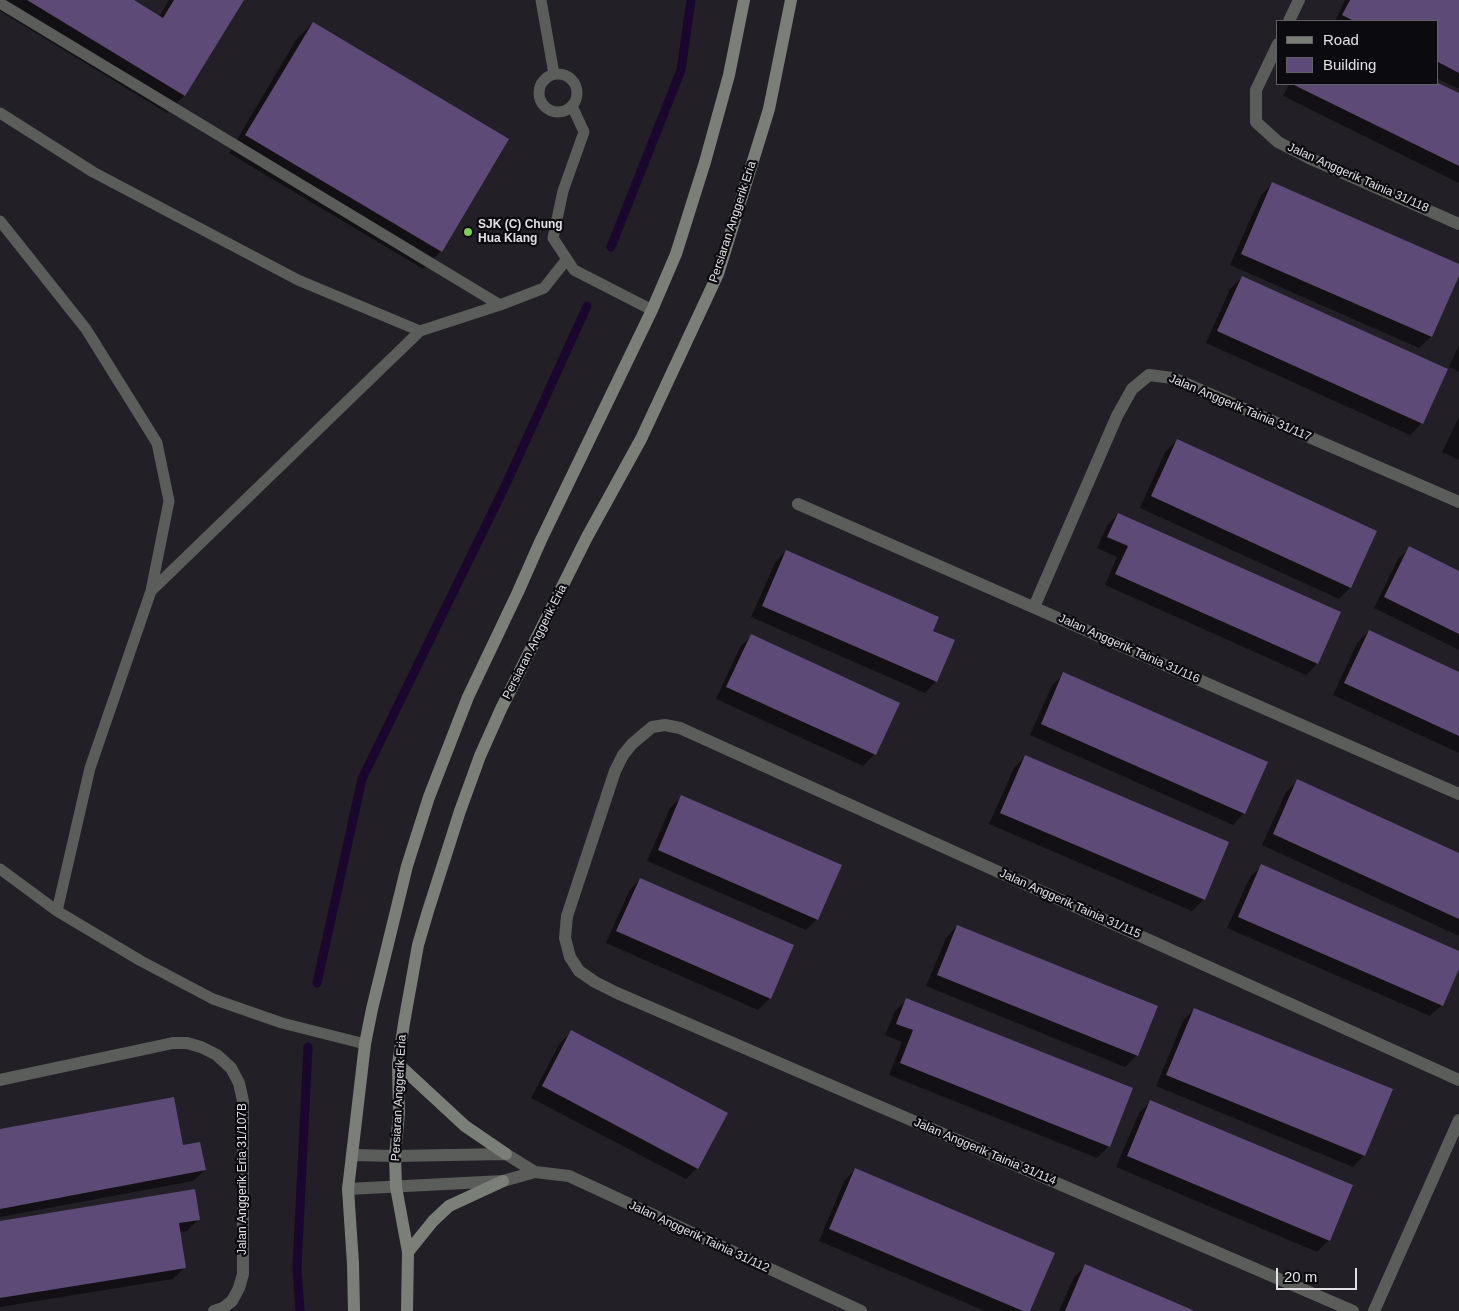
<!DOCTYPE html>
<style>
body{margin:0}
#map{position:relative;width:1459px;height:1311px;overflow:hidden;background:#231f27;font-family:Arial,sans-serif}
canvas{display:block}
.legend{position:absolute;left:1276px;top:20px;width:162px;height:65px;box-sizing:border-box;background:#0b0a0e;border:1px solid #616064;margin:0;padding:6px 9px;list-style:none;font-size:15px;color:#e2e0e6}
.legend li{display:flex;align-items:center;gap:10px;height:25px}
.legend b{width:25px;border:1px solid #616064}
.scale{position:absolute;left:1276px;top:1268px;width:81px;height:22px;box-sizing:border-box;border:2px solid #e2e0e6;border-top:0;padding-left:6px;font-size:15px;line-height:18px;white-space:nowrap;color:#e2e0e6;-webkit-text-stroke:4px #0b0a0e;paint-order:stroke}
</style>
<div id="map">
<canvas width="1459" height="1311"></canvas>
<ul class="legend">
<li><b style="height:6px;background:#7a7f78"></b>Road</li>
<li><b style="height:14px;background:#5e4a76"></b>Building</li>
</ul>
<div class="scale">20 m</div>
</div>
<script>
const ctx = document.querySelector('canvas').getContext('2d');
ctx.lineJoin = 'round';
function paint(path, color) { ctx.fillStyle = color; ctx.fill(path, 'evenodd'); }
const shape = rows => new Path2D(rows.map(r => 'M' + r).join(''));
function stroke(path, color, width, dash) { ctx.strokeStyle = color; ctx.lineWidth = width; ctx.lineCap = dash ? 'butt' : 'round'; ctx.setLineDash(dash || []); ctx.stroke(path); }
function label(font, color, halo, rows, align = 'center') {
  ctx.font = font + ' Arial,sans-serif'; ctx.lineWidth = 4.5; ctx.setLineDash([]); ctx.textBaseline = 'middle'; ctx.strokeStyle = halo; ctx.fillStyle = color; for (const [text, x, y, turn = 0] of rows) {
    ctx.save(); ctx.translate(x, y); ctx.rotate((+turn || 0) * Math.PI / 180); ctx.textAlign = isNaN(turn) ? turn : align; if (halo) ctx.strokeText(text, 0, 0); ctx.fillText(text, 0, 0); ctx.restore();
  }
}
paint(shape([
 [0,0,131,0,159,17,169,0,243,0,184,96,167,113,0,11],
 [1345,0,1459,0,1459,89,1438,79,1438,21,1335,21],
 [313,23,508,139,441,251,423,269,229,153,296,40],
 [1289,84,1437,84,1459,94,1459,183,1283,96],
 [1272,184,1459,266,1459,272,1431,337,1419,348,1230,265,1261,195],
 [1242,277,1422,423,1410,435,1206,343,1230,289],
 [1459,345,1459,372,1449,367],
 [1459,417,1459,460,1442,452],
 [1177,440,1375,532,1350,588,1339,599,1140,508,1165,452],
 [1118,514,1339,613,1317,664,1306,675,1105,585,1117,557,1097,548,1107,526],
 [1410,548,1459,572,1459,650,1374,608,1398,559],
 [786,551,932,632,936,681,925,693,751,617,775,563],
 [1369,631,1459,673,1459,753,1333,695,1357,643],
 [751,636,898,703,874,755,863,766,716,699,740,647],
 [1064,674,1244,813,1233,825,1030,735,1052,685],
 [1025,756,1204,899,1192,911,989,824,1014,768],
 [1298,781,1459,855,1459,936,1262,845,1286,792],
 [682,797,817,919,806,930,647,861,670,808],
 [1261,866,1459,952,1459,966,1442,1005,1430,1016,1227,928,1250,877],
 [640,879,770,998,758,1010,606,943,629,891],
 [957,926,1137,1055,1125,1067,926,986,946,938],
 [907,999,1109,1146,1097,1158,889,1075,902,1042,885,1035,895,1011],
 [1194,1009,1364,1155,1353,1167,1156,1086,1183,1021],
 [572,1031,697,1168,686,1179,531,1098,560,1043],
 [1150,1102,1329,1240,1317,1252,1116,1167,1139,1113],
 [0,1130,182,1146,205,1170,193,1181,0,1217],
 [855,1169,1029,1311,985,1311,819,1241,844,1181],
 [199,1219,187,1231,179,1232,185,1267,173,1279,0,1307,0,1222],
 [1086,1265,1191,1311,1059,1311,1074,1277]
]), '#0007');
stroke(shape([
 [611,247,681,70,691,0],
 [317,983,362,779,507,482,587,306],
 [300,1311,297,1267,308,1047]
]), '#1b072d', 9);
paint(shape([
 [27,0,134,0,163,18,174,0,244,0,185,96],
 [1350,0,1459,0,1459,73,1438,62,1438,21,1354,21,1342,15],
 [313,22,509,139,442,252,245,135],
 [1438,83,1459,93,1459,166,1292,84,1438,84],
 [1272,182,1459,264,1459,276,1432,337,1241,254],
 [1242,276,1448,369,1423,424,1217,331],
 [1177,439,1377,531,1351,588,1151,496],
 [1118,513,1341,612,1318,664,1115,574,1128,546,1107,537],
 [1409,546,1459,571,1459,634,1384,597],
 [786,550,939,617,933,631,955,640,937,682,762,606],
 [1369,630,1459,672,1459,736,1344,683],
 [751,634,900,703,876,755,726,687],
 [1063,672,1268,762,1245,814,1041,724],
 [1025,755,1229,842,1205,900,1000,813],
 [1297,779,1459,853,1459,919,1273,834],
 [681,795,842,865,818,920,658,850],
 [1261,864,1459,951,1459,969,1443,1006,1238,917],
 [640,878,794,945,771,999,616,931],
 [957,925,1158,1006,1138,1056,937,975],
 [906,998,1133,1088,1110,1147,900,1063,913,1030,896,1024],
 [1194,1008,1393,1089,1365,1156,1166,1075],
 [571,1030,728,1113,698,1169,542,1086],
 [174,1097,183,1145,200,1142,206,1170,0,1209,0,1129],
 [1150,1100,1353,1185,1330,1241,1127,1156],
 [855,1168,1055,1253,1030,1311,1023,1311,829,1229],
 [195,1189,200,1220,179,1223,186,1268,0,1298,0,1221],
 [1085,1264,1188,1308,1194,1311,1065,1311]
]), '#5e4a76');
stroke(shape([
 [541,0,554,74],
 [0,3,500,305,544,288,567,259],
 '539 93a19 19 0 1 1 38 0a19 19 0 1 1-38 0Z',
 [572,106,584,132,563,191,553,238,574,270,652,310],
 [0,113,93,172,298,280,420,331],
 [0,221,86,329,157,443,169,501,151,591,90,768,57,911],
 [151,591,420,331,500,305],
 [0,869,57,911,141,961,213,999,282,1023,365,1044]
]), '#5a5d59', 11);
stroke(shape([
 [1289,21,1299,0],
 [1278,44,1256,90,1256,122,1278,142,1309,158,1459,224],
 [798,504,1459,794],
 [1034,607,1117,416,1132,389,1149,375,1173,378,1459,502],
 [0,1080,173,1043,187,1043,201,1047,217,1055,231,1068,239,1083,243,1101,243,1274,239,1288,232,1301,223,1308,214,1311],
 [352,1155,395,1156,506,1154,535,1172],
 [348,1189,503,1181,535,1172,569,1176,861,1311],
 [1353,1311,617,993,595,982,579,971,570,957,565,938,567,916,615,771,623,755,632,744,652,727,665,725,680,728,1459,1080],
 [1374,1311,1459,1120]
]), '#5a5d59', 12);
stroke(shape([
 [398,1064,465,1126,506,1154],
 [408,1252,433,1221,449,1206,503,1181],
 [354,1311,353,1264,348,1189,352,1155,365,1044,372,1009,407,866,429,797,468,697,518,592,541,540,652,310,676,254,705,162,729,75,744,0],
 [407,1311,408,1252,396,1187,395,1156,399,1113,398,1064,404,1023,418,945,428,911,460,811,480,756,501,709,587,537,641,439,718,274,769,109,791,0]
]), '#7a7f78', 12);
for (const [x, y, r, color] of [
 [468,232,5,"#7fd052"]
]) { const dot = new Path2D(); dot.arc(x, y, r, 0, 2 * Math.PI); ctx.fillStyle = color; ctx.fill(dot); stroke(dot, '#0b0a0e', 2); }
label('12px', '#e2e0e6', '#0b0a0e', [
 ["Jalan Anggerik Tainia 31/118",1358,178,24],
 ["Persiaran Anggerik Eria",733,222,-72],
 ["Jalan Anggerik Tainia 31/117",1240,408,23],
 ["Persiaran Anggerik Eria",535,642,-63],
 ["Jalan Anggerik Tainia 31/116",1129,649,24],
 ["Jalan Anggerik Tainia 31/115",1070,904,24],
 ["Persiaran Anggerik Eria",399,1098,-87],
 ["Jalan Anggerik Tainia 31/114",985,1152,23],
 ["Jalan Anggerik Eria 31/107B",243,1179,-90],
 ["Jalan Anggerik Tainia 31/112",699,1237,25]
]);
label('bold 12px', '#e2e0e6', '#0b0a0e', [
 ["SJK (C) Chung",478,225],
 ["Hua Klang",478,239]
], 'left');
</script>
